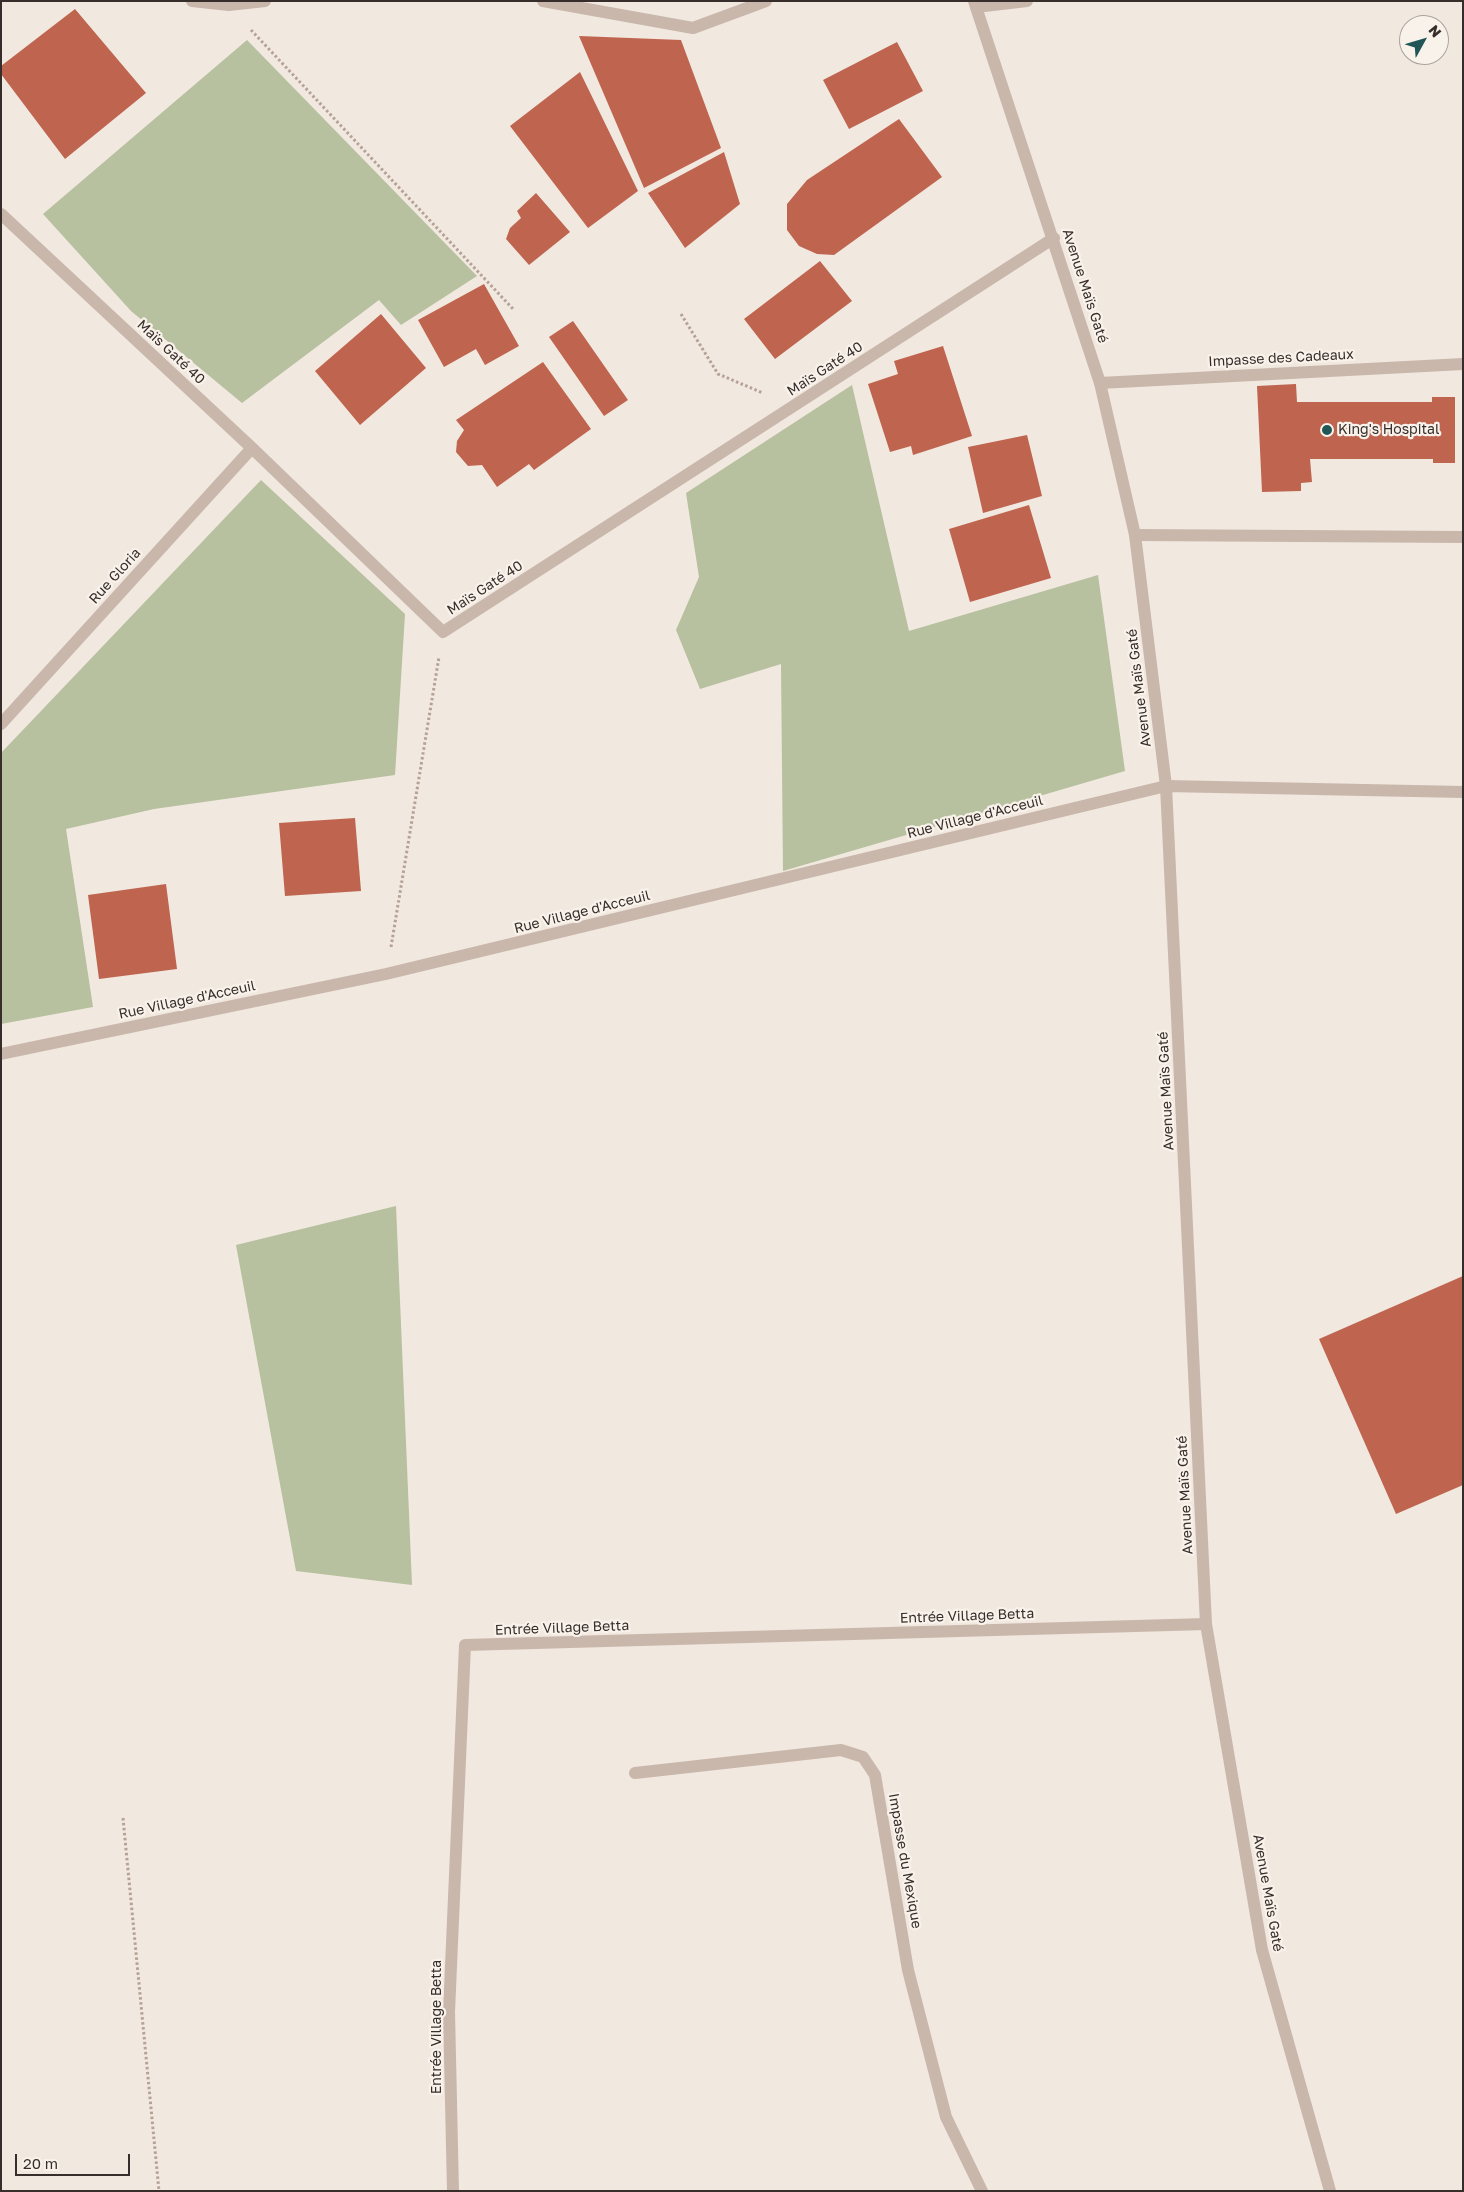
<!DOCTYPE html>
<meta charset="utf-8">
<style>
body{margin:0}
#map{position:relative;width:1464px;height:2192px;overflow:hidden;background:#f1e8df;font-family:"Golos Text",sans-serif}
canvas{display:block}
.frame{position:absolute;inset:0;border:2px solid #372d2a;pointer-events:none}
.north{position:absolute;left:1399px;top:15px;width:50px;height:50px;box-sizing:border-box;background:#f9f2eb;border:1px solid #aba39e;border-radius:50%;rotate:51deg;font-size:14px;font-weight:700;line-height:20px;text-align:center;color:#372d2a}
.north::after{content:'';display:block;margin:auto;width:18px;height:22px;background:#215657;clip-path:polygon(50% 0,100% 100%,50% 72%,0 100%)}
.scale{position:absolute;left:15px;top:2154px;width:115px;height:22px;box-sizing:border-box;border:2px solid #372d2a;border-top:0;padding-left:6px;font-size:15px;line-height:18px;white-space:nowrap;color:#372d2a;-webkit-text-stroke:4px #f9f2eb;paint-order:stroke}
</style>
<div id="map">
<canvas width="1464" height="2192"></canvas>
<div class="frame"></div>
<div class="north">N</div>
<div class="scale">20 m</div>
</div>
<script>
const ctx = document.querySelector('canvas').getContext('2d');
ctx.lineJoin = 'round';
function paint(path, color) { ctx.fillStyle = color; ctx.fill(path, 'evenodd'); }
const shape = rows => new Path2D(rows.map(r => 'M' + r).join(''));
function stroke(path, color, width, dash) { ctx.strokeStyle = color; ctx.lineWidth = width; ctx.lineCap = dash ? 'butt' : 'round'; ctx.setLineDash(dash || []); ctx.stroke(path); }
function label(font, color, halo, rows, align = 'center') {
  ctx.font = font + ' "Golos Text",sans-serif'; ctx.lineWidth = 4.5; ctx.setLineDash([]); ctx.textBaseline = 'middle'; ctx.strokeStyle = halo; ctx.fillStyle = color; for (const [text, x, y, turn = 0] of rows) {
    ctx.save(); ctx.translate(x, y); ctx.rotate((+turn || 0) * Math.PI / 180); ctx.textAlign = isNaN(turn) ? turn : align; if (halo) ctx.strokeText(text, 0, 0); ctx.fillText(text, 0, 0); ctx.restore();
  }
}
paint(shape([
 [247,40,477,276,401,325,379,300,242,403,131,311,43,214],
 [852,385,909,631,1098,575,1125,771,783,871,781,664,700,689,676,630,699,577,686,493],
 [261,480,405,614,395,775,154,809,66,829,93,1007,1,1024,1,753],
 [396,1206,412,1585,296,1571,236,1245]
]), '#b7c09f');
paint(shape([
 [75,9,146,93,65,159,1,74,1,66],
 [579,36,681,40,721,148,644,188],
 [897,42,923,91,849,129,823,80],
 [580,72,638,191,588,228,510,126],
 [899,119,942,177,834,255,817,254,799,246,787,230,787,204,807,180],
 [724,152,740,204,685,248,648,193],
 [536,193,570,232,529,265,506,239,510,228,521,218,517,211],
 [820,261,852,301,775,359,744,319],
 [484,284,519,346,485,365,476,349,444,367,418,320],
 [381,314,426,368,360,425,315,371],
 [573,321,628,400,604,416,549,337],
 [943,346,972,436,913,455,911,446,890,452,868,384,898,374,894,361],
 [543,362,591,429,534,470,529,464,497,487,482,465,468,466,456,452,457,441,464,430,456,420],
 [1296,384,1297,402,1432,402,1432,397,1455,397,1455,463,1433,463,1433,459,1310,459,1312,482,1301,483,1301,491,1262,492,1257,386],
 [1027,435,1042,496,983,513,968,447],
 [1029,505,1051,578,970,602,949,529],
 [355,818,361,891,285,896,279,823],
 [166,884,177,969,99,979,88,895],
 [1463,1276,1463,1485,1396,1514,1319,1339]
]), '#bf644f');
stroke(shape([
 [251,30,514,310],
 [681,314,718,374,763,393],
 [391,947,439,657],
 [123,1818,159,2191]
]), '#b5a195', 3, [2.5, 2.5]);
stroke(shape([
 [192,1,229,5,265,1],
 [543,1,693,28,766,1]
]), '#c9b7ab', 12);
stroke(shape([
 [976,7,1027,1],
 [1,214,252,448,443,632,1054,238],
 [1100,383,1463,364],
 [1135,535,1463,537],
 [1,724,252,448],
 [1,1054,386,974,1166,786,1463,792],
 [635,1773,841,1750,863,1757,875,1775,908,1970,946,2117,982,2191],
 [453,2191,449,2012,465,1645,1206,1624]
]), '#c9b7ab', 12);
stroke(shape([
 [974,1,1100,383,1135,535,1166,786,1206,1624,1262,1950,1330,2191]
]), '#c9b7ab', 12);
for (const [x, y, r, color] of [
 [1327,430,6,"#215657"]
]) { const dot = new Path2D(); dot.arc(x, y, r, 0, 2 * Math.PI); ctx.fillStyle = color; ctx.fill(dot); stroke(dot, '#f9f2eb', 2); }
label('14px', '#372d2a', '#f9f2eb', [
 ["Avenue Maïs Gaté",1085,286,72],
 ["Maïs Gaté 40",171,352,43],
 ["Impasse des Cadeaux",1281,358,-3],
 ["Maïs Gaté 40",825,369,-33],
 ["Rue Gloria",115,576,-48],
 ["Maïs Gaté 40",485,588,-33],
 ["Avenue Maïs Gaté",1139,688,-97],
 ["Rue Village d'Acceuil",975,817,-14],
 ["Rue Village d'Acceuil",582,912,-14],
 ["Rue Village d'Acceuil",187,1000,-12],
 ["Avenue Maïs Gaté",1166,1091,-93],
 ["Avenue Maïs Gaté",1185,1495,-93],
 ["Entrée Village Betta",967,1616,-2],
 ["Entrée Village Betta",562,1628,-2],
 ["Impasse du Mexique",905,1861,80],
 ["Avenue Maïs Gaté",1268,1893,80],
 ["Entrée Village Betta",437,2027,-90]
]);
label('14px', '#372d2a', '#f9f2eb', [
 ["King's Hospital",1338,430]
], 'left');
</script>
